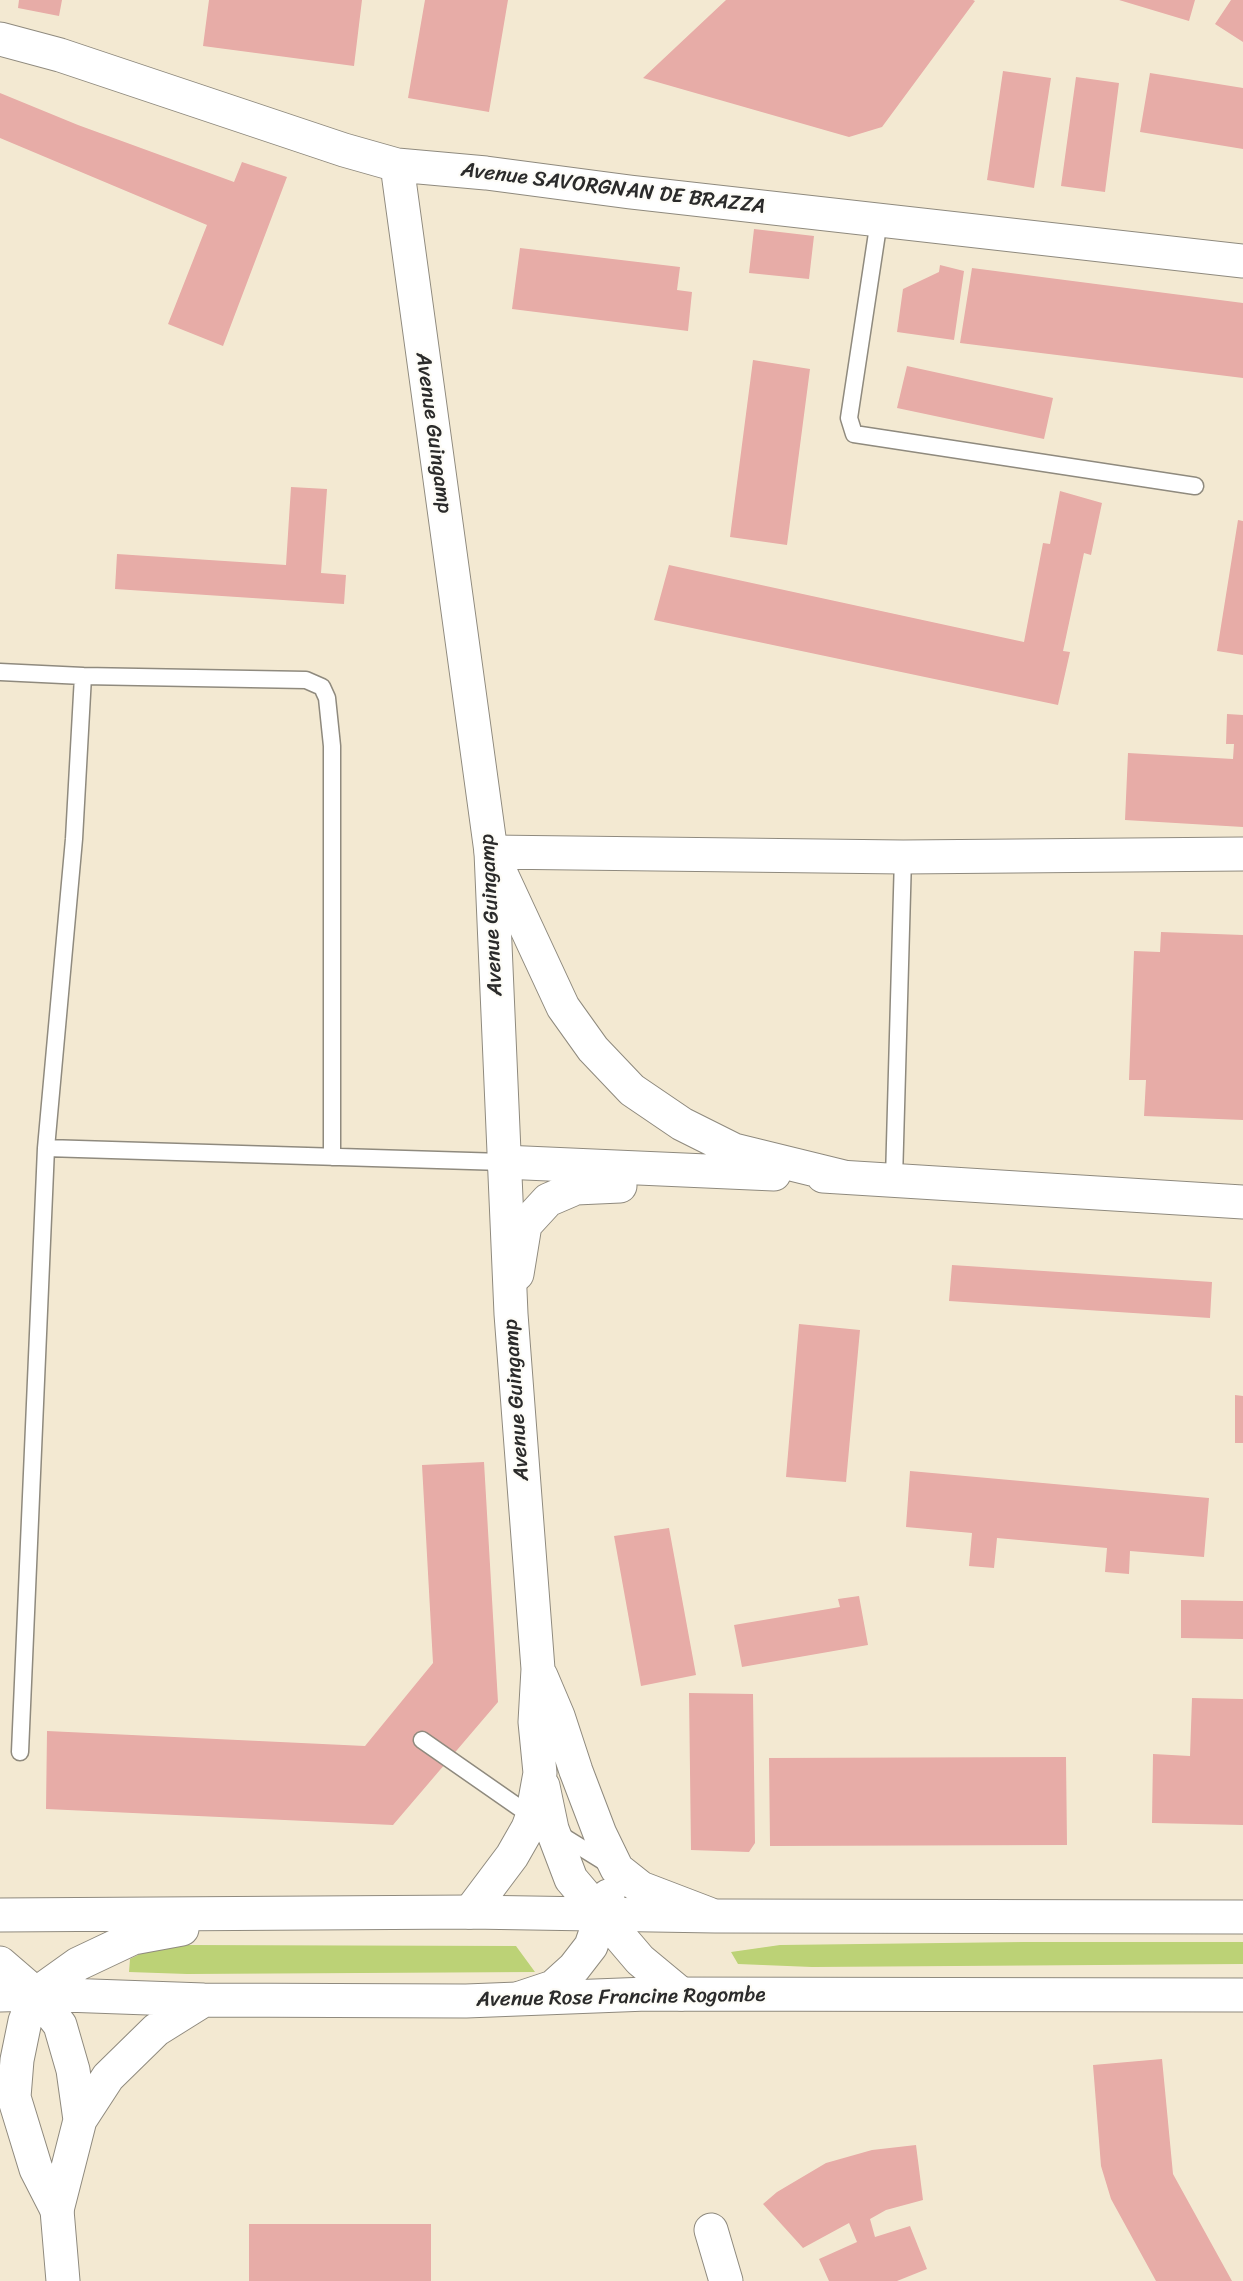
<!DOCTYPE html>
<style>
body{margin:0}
canvas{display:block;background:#f3e9d2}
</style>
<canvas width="1243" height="2281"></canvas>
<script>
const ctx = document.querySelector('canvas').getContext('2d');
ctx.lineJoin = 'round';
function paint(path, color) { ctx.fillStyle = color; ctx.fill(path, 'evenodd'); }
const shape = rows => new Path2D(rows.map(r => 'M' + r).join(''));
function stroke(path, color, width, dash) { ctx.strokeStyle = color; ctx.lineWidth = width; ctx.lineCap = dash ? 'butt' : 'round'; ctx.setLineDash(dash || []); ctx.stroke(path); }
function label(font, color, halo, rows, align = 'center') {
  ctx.font = font + ' Sriracha,sans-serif'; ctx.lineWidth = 4.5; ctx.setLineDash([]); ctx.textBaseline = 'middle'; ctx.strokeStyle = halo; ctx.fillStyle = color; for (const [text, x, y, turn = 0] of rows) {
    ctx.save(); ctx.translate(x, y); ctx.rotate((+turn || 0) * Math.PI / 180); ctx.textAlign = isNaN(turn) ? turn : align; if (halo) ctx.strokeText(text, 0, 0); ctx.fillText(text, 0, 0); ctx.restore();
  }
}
paint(shape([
 [1024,1942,1243,1942,1243,1964,812,1967,738,1964,731,1952,780,1945],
 [186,1945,516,1946,535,1972,187,1974,129,1972,130,1959,142,1953]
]), '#bcd276');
paint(shape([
 [19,0,62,0,59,16,18,8],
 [209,0,362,0,354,66,203,46],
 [425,0,508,0,489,112,408,98],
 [726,0,973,0,975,1,882,127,849,137,643,78],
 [1119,0,1195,0,1189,21],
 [1231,0,1243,0,1243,42,1215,24],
 [1003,71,1051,78,1034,188,987,180],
 [1150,73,1243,88,1243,149,1140,132],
 [1076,77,1119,83,1105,192,1061,186],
 [0,93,78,125,234,182,242,162,287,177,223,346,168,324,207,225,0,138],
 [754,229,814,236,809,279,749,273],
 [520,248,680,267,677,290,692,292,688,331,512,309],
 [940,265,964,271,954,340,897,332,903,289,939,272],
 [972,268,1243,303,1243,378,960,343],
 [753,360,810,369,787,545,730,537],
 [907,366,1053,398,1044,439,897,408],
 [291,487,327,489,321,573,346,575,344,604,115,589,117,554,286,565],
 [1060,491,1102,503,1091,555,1084,553,1063,651,1070,652,1058,705,654,620,669,565,1024,642,1043,543,1050,544],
 [1238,520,1243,521,1243,655,1217,651],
 [1227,714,1243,715,1243,827,1125,820,1128,753,1233,759,1234,744,1226,744],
 [1161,932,1243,935,1243,1120,1144,1116,1146,1080,1129,1080,1134,951,1160,952],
 [952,1265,1212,1282,1210,1318,949,1301],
 [799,1324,860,1330,846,1482,786,1477],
 [1235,1395,1243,1396,1243,1443,1235,1443],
 [484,1462,498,1702,393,1825,46,1809,47,1731,365,1746,433,1663,422,1465],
 [910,1471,1209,1498,1204,1557,1130,1551,1129,1574,1105,1572,1107,1548,997,1538,994,1568,969,1566,972,1533,906,1527],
 [669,1528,696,1675,641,1686,614,1536],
 [859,1596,868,1645,742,1667,734,1625,840,1607,838,1599],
 [1181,1600,1243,1601,1243,1639,1181,1638],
 [689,1693,753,1694,755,1843,749,1852,691,1850],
 [1192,1698,1243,1699,1243,1825,1152,1823,1153,1754,1190,1756],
 [1066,1757,1067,1845,770,1846,769,1758],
 [1162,2059,1173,2174,1232,2281,1156,2281,1111,2199,1101,2166,1093,2065],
 [916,2145,923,2200,886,2210,870,2219,875,2237,910,2226,927,2269,897,2281,829,2281,819,2259,857,2242,849,2223,803,2248,763,2204,777,2192,826,2163,872,2150],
 [249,2224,431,2224,431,2281,249,2281]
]), '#e7aca7');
const service = shape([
 [879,220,849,418,854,434,1195,486],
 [0,672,83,676,74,839,46,1148,20,1752],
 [83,676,306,680,322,687,327,698,332,746,332,1157],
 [46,1148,503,1162],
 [894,1179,903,857],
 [422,1740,534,1818],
 [556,1832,611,1866]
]);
const minor = shape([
 [503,1162,774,1174],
 [823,1176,1243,1202],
 [844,1177,734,1150,682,1124,632,1090,593,1049,563,1007,491,852,903,857,1243,854],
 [517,1274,525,1225,548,1200,576,1188,620,1186],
 [57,2210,63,2281],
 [711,2230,726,2281]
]);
const tertiary = shape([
 [0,39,60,55,344,150,397,165,486,173,630,192,1243,261],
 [397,165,491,852,511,1314,538,1669,535,1722,540,1773,532,1817,528,1828,512,1856,470,1912],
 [541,1676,558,1716,576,1771,600,1834,617,1869,641,1888,709,1914],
 [543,1786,552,1829,571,1879,640,1960,681,1994],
 [520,1998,553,1987,574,1968,591,1946,608,1896]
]);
const secondary = shape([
 [0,1915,470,1912,715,1916,1243,1917],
 [0,1963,36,1994,60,2025,73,2070,80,2120],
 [0,1995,36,1994,204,2000,466,2001,647,1994,1243,1995],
 [57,2210,36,2169,14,2097,17,2060,25,2021,36,1994,78,1964,133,1938,182,1929],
 [57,2210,80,2120,108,2077,156,2030,204,2000]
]);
stroke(service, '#8f8a7e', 19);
stroke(minor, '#8f8a7e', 35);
stroke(tertiary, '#8f8a7e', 35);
stroke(secondary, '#8f8a7e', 35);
stroke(service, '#fff', 16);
stroke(minor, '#fff', 33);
stroke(tertiary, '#fff', 33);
stroke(secondary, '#fff', 33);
label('21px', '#2b2b2b', '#fdfcf7', [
 ["Avenue SAVORGNAN DE BRAZZA",613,189,7],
 ["Avenue Guingamp",433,433,82],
 ["Avenue Guingamp",492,915,-93],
 ["Avenue Guingamp",517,1400,-94],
 ["Avenue Rose Francine Rogombe",621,1998,-1]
]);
</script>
